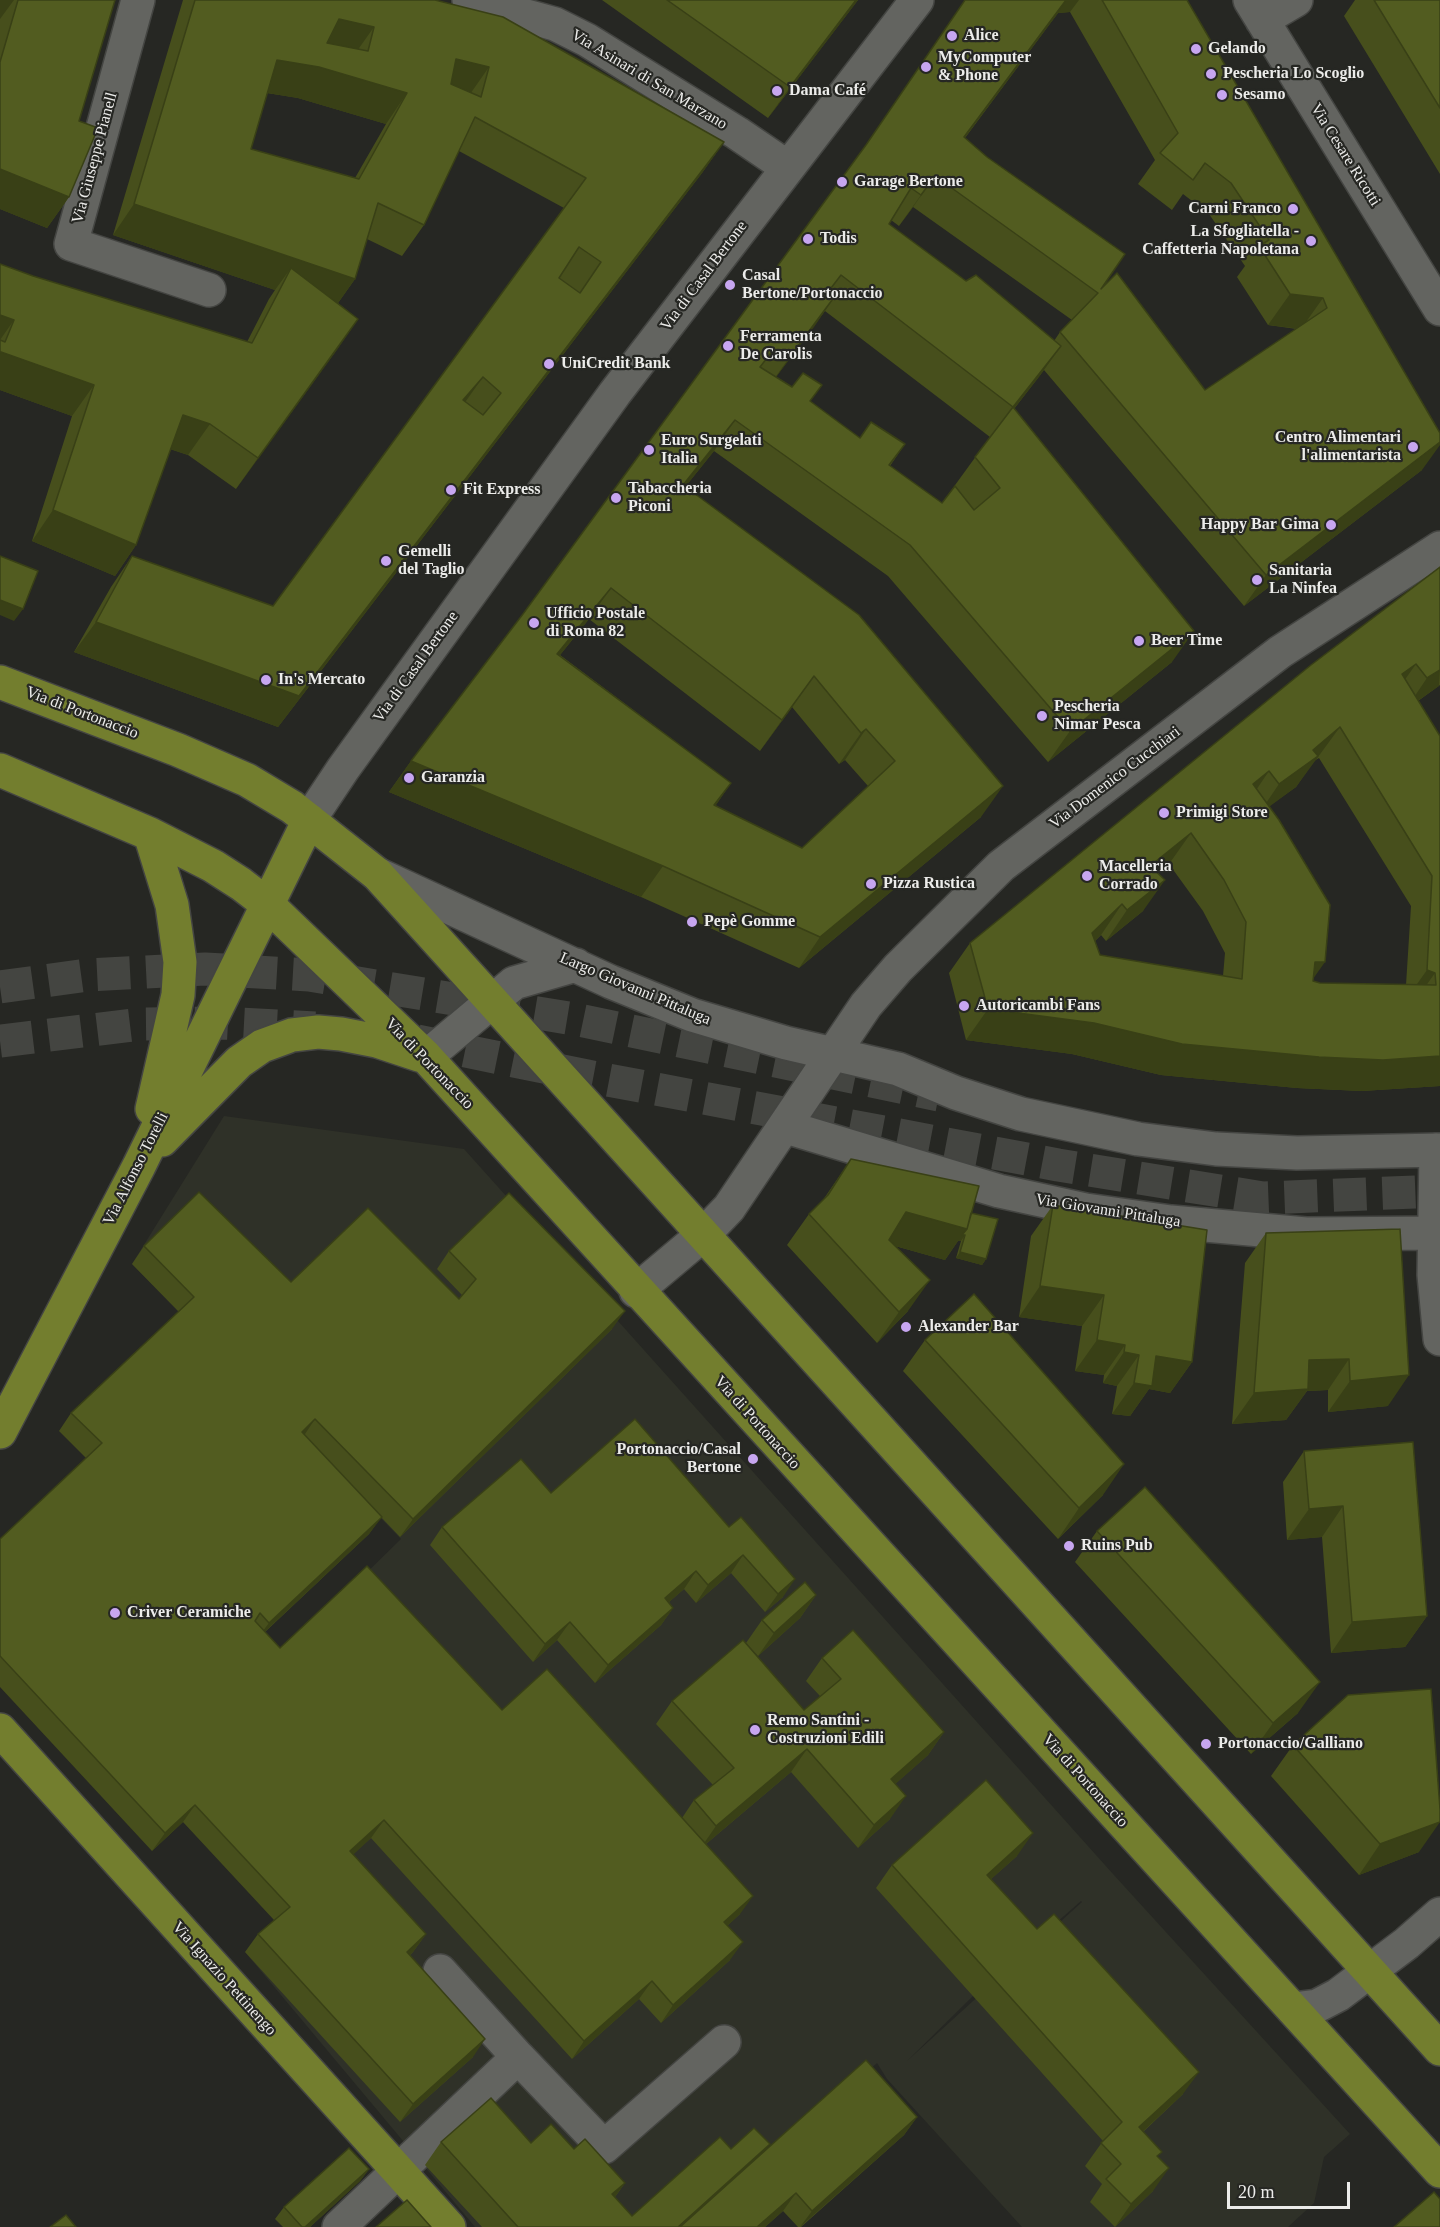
<!DOCTYPE html>
<meta charset="utf-8">
<style>
body{margin:0}
#map{position:relative;width:1440px;height:2227px;overflow:hidden;background:#262723;font-family:"Times New Roman",serif}
canvas{display:block}
.scale{position:absolute;left:1227px;top:2182px;width:123px;height:27px;box-sizing:border-box;border:3px solid #ececea;border-top:0;padding-left:8px;font-size:18px;line-height:21px;white-space:nowrap;color:#ececea;-webkit-text-stroke:4px #262723;paint-order:stroke}
</style>
<div id="map">
<canvas width="1440" height="2227"></canvas>
<div class="scale">20 m</div>
</div>
<script>
const ctx = document.querySelector('canvas').getContext('2d');
ctx.lineJoin = 'round';
function paint(path, color) { ctx.fillStyle = color; ctx.fill(path, 'evenodd'); }
const shape = rows => new Path2D(rows.map(r => 'M' + r).join(''));
function stroke(path, color, width, dash) { ctx.strokeStyle = color; ctx.lineWidth = width; ctx.lineCap = dash ? 'butt' : 'round'; ctx.setLineDash(dash || []); ctx.stroke(path); }
function label(font, color, halo, rows, align = 'center') {
  ctx.font = font + ' "Times New Roman",serif'; ctx.lineWidth = 4.5; ctx.setLineDash([]); ctx.textBaseline = 'middle'; ctx.strokeStyle = halo; ctx.fillStyle = color; for (const [text, x, y, turn = 0] of rows) {
    ctx.save(); ctx.translate(x, y); ctx.rotate((+turn || 0) * Math.PI / 180); ctx.textAlign = isNaN(turn) ? turn : align; if (halo) ctx.strokeText(text, 0, 0); ctx.fillText(text, 0, 0); ctx.restore();
  }
}
paint(shape([
 [224,1116,464,1149,1113,1874,1350,2134,1324,2157,1314,2203,1288,2227,1022,2227,887,2079,877,2063,698,2227,475,2227,245,1952,490,1728,355,1584,401,1539,132,1264],
 [1081,1901,1082,1902,907,2061,973,1996]
]), '#2f3128');
stroke(shape([
 [0,987,87,975,205,969,309,975,574,1019,939,1095],
 [0,1041,141,1024,221,1023,315,1028],
 [417,1041,587,1076,1058,1165,1263,1198,1440,1191]
]), '#444541', 33, [33, 16]);
const minor = shape([
 [138,0,71,244,209,290],
 [469,0,555,24,587,40,737,133,787,167],
 [1250,0,1440,309],
 [1262,20,1296,0],
 [309,820,343,769,615,393,917,0],
 [377,874,611,982,692,1015,786,1043,898,1069,956,1093,1021,1114,1138,1139,1216,1149,1297,1153,1440,1150],
 [426,1057,514,983,576,965],
 [786,1127,999,1191,1086,1210,1171,1222,1306,1234,1440,1233],
 [1436,1150,1434,1275,1440,1339],
 [636,1291,705,1233,729,1208,866,1005,898,968,1001,866,1280,652,1440,548],
 [440,1971,518,2057],
 [1293,2009,1317,2006,1338,1995,1407,1943,1440,1914],
 [339,2227,518,2057,604,2147,724,2042]
]);
const major = shape([
 [0,682,178,750,247,780,292,807,377,874,1440,2049],
 [0,770,150,834,213,866,241,884,267,904,426,1057,1440,2171],
 [150,834,172,905,180,962,178,995,152,1109],
 [162,1140,239,1062,262,1046,292,1035,318,1032,341,1034,377,1041,419,1055],
 [0,1432,139,1166,309,820],
 [0,1730,449,2227]
]);
stroke(minor, '#444542', 36);
stroke(major, '#444542', 36);
stroke(minor, '#636460', 33);
stroke(major, '#737e2e', 33);
paint(shape([
 [0,0,115,0,79,121,69,197,47,228,0,209],
 [183,0,435,0,724,142,702,173,278,727,74,652,111,587,132,556,273,606,564,208,459,151,424,225,402,256,367,239,355,279,338,303,358,319,236,489,188,455,170,449,136,545,115,576,32,541,72,416,0,390,0,264,33,276,247,342,269,299,275,290,113,235],
 [267,93,298,98,386,124,355,178,251,149],
 [602,0,858,0,768,118],
 [965,0,1187,0,1422,470,1244,606,1044,370,1014,409,1172,662,1048,762,888,576,714,451,685,487,981,817,799,968,641,897,389,792,411,761,523,614,859,155],
 [1070,12,1155,160,1138,184,1172,210,1183,194,1209,214,1245,266,1237,277,1268,325,1297,329,1205,390,1101,289,965,138,1058,13],
 [913,207,1072,320,1060,332,1054,341,966,281,889,224,891,220,899,226],
 [825,311,990,437,942,503,890,466,905,444,860,438,776,377],
 [589,619,760,751,792,707,839,764,845,760,868,786,802,848,715,806,731,783,560,655],
 [1355,0,1440,0,1440,174,1344,16],
 [1440,567,1440,685,1418,701,1440,736,1440,1086,1362,1091,1297,1088,1161,1075,1072,1054,966,1040,949,973,970,943],
 [1319,758,1411,906,1406,985,1320,983,1313,981,1269,806,1296,787,1314,761],
 [1169,864,1203,911,1225,953,1223,976,1100,955,1095,941,1101,935,1106,941,1143,911,1157,873],
 [851,1159,971,1213,986,1259,982,1265,956,1258,961,1241,958,1241,945,1260,895,1246,908,1311,877,1343,787,1245,809,1214,823,1200],
 [1053,1205,1192,1362,1170,1393,1149,1389,1130,1416,1112,1414,1117,1386,1103,1383,1104,1375,1075,1371,1082,1326,1019,1317,1031,1236],
 [1266,1233,1388,1406,1328,1412,1328,1390,1307,1391,1286,1420,1232,1424,1245,1263],
 [144,1246,291,1282,459,1299,462,1295,437,1269,449,1251,612,1329,400,1537,381,1517,369,1534,265,1632,280,1648,502,1710,682,1818,694,1800,713,1785,656,1724,672,1701,804,1710,820,1696,806,1681,822,1658,944,1732,928,1755,895,1784,890,1819,858,1848,791,1772,706,1844,740,1914,728,1925,730,1960,661,2023,639,1999,572,2059,371,1838,353,1854,426,1934,413,1952,410,1955,473,2057,400,2122,245,1952,258,1934,274,1920,183,1822,152,1851,0,1687,0,1539,86,1458,59,1431,71,1413,179,1312,132,1264],
 [925,1340,1103,1495,1058,1539,903,1371],
 [635,1419,783,1597,765,1612,731,1573,696,1603,684,1589,669,1602,673,1608,661,1625,595,1683,557,1640,533,1662,430,1545,442,1527,551,1493],
 [1304,1451,1427,1616,1405,1647,1331,1653,1322,1537,1287,1540,1283,1482],
 [1097,1531,1298,1713,1251,1754,1075,1562],
 [816,1595,800,1618,758,1656,746,1643,762,1620],
 [1293,1745,1419,1852,1359,1875,1271,1776],
 [1017,1856,991,1879,1183,2094,1143,2132,1158,2157,1153,2191,1115,2227,1090,2202,1102,2184,1085,2166,1103,2141,876,1888,892,1865],
 [917,2117,904,2135,801,2227,798,2227,783,2211,765,2227,482,2227,425,2165,441,2142,531,2143,574,2149,625,2183,615,2197,632,2216,731,2149,766,2150],
 [369,2169,360,2181,310,2227,283,2227,275,2219,284,2207]
]), '#474f1c');
paint(shape([
 [0,0,14,0,0,19],
 [856,0,858,0,852,8,768,118,790,87],
 [1066,0,1079,0,1070,12,1058,13,942,168,964,137],
 [339,19,374,27,352,58,317,50],
 [456,59,489,67,468,97,435,90],
 [277,60,319,67,407,93,386,124,298,98,255,91],
 [724,142,702,173,278,727,74,652,96,622,299,696],
 [0,169,69,197,47,228,0,209],
 [935,176,913,207,899,226,921,195],
 [134,204,355,279,333,310,291,268,275,290,113,235],
 [1290,294,1323,298,1301,329,1268,325],
 [835,296,814,327,767,389,789,358],
 [0,315,14,320,0,340],
 [358,319,337,350,236,489,258,458],
 [1061,346,1039,377,991,438,1013,407],
 [1,352,94,385,72,416,0,390,0,353],
 [483,377,461,408,463,400],
 [183,415,210,424,188,455,161,446],
 [735,420,714,451,662,516,683,485],
 [1440,442,1440,445,1422,470,1244,606,1266,575],
 [53,510,136,545,115,576,32,541],
 [611,588,589,619,536,685,557,654],
 [0,600,23,609,14,621,0,615],
 [1194,631,1172,662,1048,762,1070,731],
 [1416,664,1394,695,1402,674],
 [1440,670,1439,686,1406,709,1427,678],
 [814,676,792,707,760,751,782,720],
 [1340,727,1296,787,1258,815,1279,784,1313,750],
 [866,729,845,760,839,764,861,733],
 [411,761,663,866,641,897,389,792],
 [1269,771,1248,802,1253,784],
 [731,783,710,814,714,805],
 [1003,786,981,817,799,968,820,937],
 [1191,833,1169,864,1128,896,1150,866],
 [1165,880,1143,911,1106,941,1127,910],
 [1122,904,1101,935,1070,964,1092,933],
 [1315,962,1325,962,1303,993],
 [1427,970,1435,973,1413,1004,1405,1001],
 [988,1009,1440,1056,1440,1086,1362,1091,1297,1088,1161,1075,1072,1054,966,1040],
 [906,1212,967,1229,965,1235,961,1241,958,1241,945,1260,885,1243],
 [960,1252,986,1259,982,1265,956,1258],
 [930,1280,908,1311,877,1343,899,1312],
 [1040,1286,1104,1295,1082,1326,1019,1317],
 [625,1311,612,1329,400,1537,413,1519],
 [1097,1340,1125,1345,1104,1375,1075,1371],
 [1124,1352,1139,1355,1117,1386,1103,1383],
 [1156,1356,1192,1362,1170,1393,1149,1389,1130,1416,1112,1414,1134,1383],
 [1349,1359,1328,1390,1307,1391,1286,1420,1232,1424,1254,1393,1309,1360],
 [1409,1375,1388,1406,1328,1412,1350,1381],
 [315,1419,303,1437,302,1432],
 [1124,1464,1103,1495,1058,1539,1079,1508],
 [1343,1506,1322,1537,1287,1540,1309,1509],
 [382,1517,369,1534,256,1640,269,1623],
 [743,1555,731,1573,696,1603,708,1585],
 [696,1571,684,1589,653,1616,665,1598],
 [795,1579,783,1597,765,1612,778,1594],
 [816,1595,800,1618,758,1656,774,1633],
 [673,1608,661,1625,595,1683,608,1665],
 [1427,1616,1405,1647,1331,1653,1352,1622],
 [570,1622,557,1640,533,1662,545,1644],
 [1320,1682,1298,1713,1251,1754,1273,1723],
 [944,1732,928,1755,875,1802,891,1779],
 [807,1749,791,1772,700,1849,716,1826],
 [906,1796,890,1819,858,1848,874,1825],
 [195,1805,183,1822,152,1851,165,1833],
 [384,1820,371,1838,338,1869,350,1851],
 [1440,1822,1419,1852,1359,1875,1380,1844],
 [1033,1833,1017,1856,971,1897,987,1875],
 [753,1896,740,1914,712,1940,724,1922],
 [426,1934,413,1952,394,1970,407,1952],
 [743,1942,730,1960,661,2023,673,2005],
 [652,1981,639,1999,572,2059,584,2041],
 [485,2039,473,2057,400,2122,413,2104],
 [1199,2072,1183,2094,1123,2150,1139,2127],
 [917,2117,904,2135,800,2227,812,2211],
 [770,2144,754,2167,687,2227,678,2227],
 [1169,2168,1153,2191,1115,2227,1131,2204],
 [369,2169,360,2181,310,2227,305,2227],
 [625,2183,609,2205,612,2194],
 [796,2193,783,2211,765,2227,757,2227]
]), '#394016');
const building = shape([
 [18,0,115,0,79,121,98,128,69,197,0,169,0,62,18,0],
 [195,0,435,0,503,17,724,142,299,696,96,622,132,556,273,606,586,178,475,117,424,225,378,203,355,279,134,204,195,0],
 [339,19,374,27,368,51,327,43,339,19],
 [456,59,489,67,481,97,451,84,456,59],
 [277,60,319,67,407,93,359,179,251,149,277,60],
 [579,247,601,262,580,293,559,278,579,247],
 [483,377,501,393,483,415,463,400,483,377],
 [667,0,856,0,790,87,667,0],
 [965,0,1066,0,964,137,987,157,1125,254,1101,289,1117,273,1205,390,1327,308,1323,298,1290,294,1259,246,1269,240,1231,183,1205,163,1193,180,1160,153,1178,133,1102,0,1187,0,1440,433,1440,442,1266,575,1060,332,1098,293,935,176,921,195,911,188,889,224,966,281,976,275,1061,346,1013,407,1194,631,1070,731,910,545,735,420,683,485,859,615,1003,786,820,937,663,866,411,761,523,614,866,145,965,0],
 [841,275,1013,407,975,457,1000,488,974,510,955,486,942,503,889,465,905,444,871,422,860,438,810,401,822,385,803,373,792,387,760,367,774,349,789,358,835,296,828,292,841,275],
 [611,588,782,720,814,676,861,733,866,729,895,761,802,848,714,805,731,783,557,654,611,588],
 [1374,0,1440,0,1440,108,1374,0],
 [0,264,33,276,252,343,291,268,358,319,258,458,210,424,183,415,136,545,53,510,94,385,1,352,0,354,0,340,5,342,14,320,0,315,0,264],
 [0,556,38,571,23,609,0,600,0,556],
 [1440,567,1440,670,1427,678,1416,664,1402,674,1440,736,1440,1056,1383,1060,1319,1057,1182,1044,1094,1023,988,1009,970,943,1311,665,1440,567],
 [1340,727,1432,876,1427,970,1435,973,1436,985,1320,983,1313,981,1315,962,1325,962,1330,905,1279,820,1253,784,1269,771,1279,784,1318,756,1313,750,1340,727],
 [1191,833,1224,880,1246,922,1242,979,1100,955,1092,933,1122,904,1127,910,1165,880,1150,866,1191,833],
 [851,1159,979,1186,967,1229,906,1212,889,1240,930,1280,899,1312,809,1214,828,1195,851,1159],
 [199,1192,291,1282,368,1208,459,1299,476,1279,449,1251,509,1193,625,1311,413,1519,315,1419,302,1432,382,1517,269,1623,260,1613,255,1621,280,1648,367,1566,502,1710,547,1669,753,1896,724,1922,743,1942,673,2005,652,1981,584,2041,384,1820,350,1851,426,1934,407,1952,485,2039,413,2104,258,1934,290,1907,195,1805,165,1833,0,1656,0,1539,102,1443,71,1413,194,1297,144,1246,199,1192],
 [1053,1205,1207,1230,1192,1362,1156,1356,1152,1386,1134,1383,1139,1355,1124,1352,1125,1345,1097,1340,1104,1295,1040,1286,1053,1205],
 [971,1213,998,1219,986,1259,960,1252,965,1235,962,1235,967,1229,971,1213],
 [1400,1229,1409,1375,1350,1381,1349,1359,1309,1360,1308,1389,1254,1393,1266,1233,1400,1229],
 [974,1294,1124,1464,1079,1508,925,1340,974,1294],
 [635,1419,729,1527,741,1517,795,1579,778,1594,743,1555,708,1585,696,1571,665,1598,673,1608,608,1665,570,1622,545,1644,442,1527,521,1459,551,1493,635,1419],
 [1413,1442,1427,1616,1352,1622,1343,1506,1309,1509,1304,1451,1413,1442],
 [1145,1487,1320,1682,1273,1723,1097,1531,1145,1487],
 [805,1582,816,1595,774,1633,762,1620,805,1582],
 [853,1630,944,1732,891,1779,906,1796,874,1825,807,1749,716,1826,694,1800,734,1768,672,1701,743,1640,804,1710,841,1679,822,1658,853,1630],
 [1431,1689,1440,1809,1440,1822,1380,1844,1293,1745,1348,1695,1431,1689],
 [986,1780,1033,1833,987,1875,1037,1929,1054,1914,1199,2072,1139,2127,1162,2152,1157,2156,1169,2168,1131,2204,1106,2179,1121,2164,1101,2143,1122,2122,892,1865,986,1780],
 [866,2060,917,2117,812,2211,796,2193,757,2227,680,2227,866,2060],
 [491,2098,531,2143,551,2124,574,2149,585,2139,625,2183,612,2194,632,2216,720,2137,731,2149,754,2128,770,2144,678,2227,518,2227,441,2142,491,2098],
 [349,2148,369,2169,305,2227,302,2227,284,2207,349,2148],
 [1434,2192,1440,2199,1440,2227,1394,2227,1434,2192],
 [407,2200,431,2227,376,2227,407,2200],
 [66,2215,76,2227,50,2227,66,2215]
]);
paint(building, '#525c20');
stroke(building, '#394016', 1.5);
for (const [x, y, r, color] of [
 [952,36,6,"#c7a6f0"],
 [1196,49,6,"#c7a6f0"],
 [926,67,6,"#c7a6f0"],
 [1211,74,6,"#c7a6f0"],
 [777,91,6,"#c7a6f0"],
 [1222,95,6,"#c7a6f0"],
 [842,182,6,"#c7a6f0"],
 [1293,209,6,"#c7a6f0"],
 [808,239,6,"#c7a6f0"],
 [1311,241,6,"#c7a6f0"],
 [730,285,6,"#c7a6f0"],
 [728,346,6,"#c7a6f0"],
 [549,364,6,"#c7a6f0"],
 [1413,447,6,"#c7a6f0"],
 [649,450,6,"#c7a6f0"],
 [451,490,6,"#c7a6f0"],
 [616,498,6,"#c7a6f0"],
 [1331,525,6,"#c7a6f0"],
 [386,561,6,"#c7a6f0"],
 [1257,580,6,"#c7a6f0"],
 [534,623,6,"#c7a6f0"],
 [1139,641,6,"#c7a6f0"],
 [266,680,6,"#c7a6f0"],
 [1042,716,6,"#c7a6f0"],
 [409,778,6,"#c7a6f0"],
 [1164,813,6,"#c7a6f0"],
 [1087,876,6,"#c7a6f0"],
 [871,884,6,"#c7a6f0"],
 [692,922,6,"#c7a6f0"],
 [964,1006,6,"#c7a6f0"],
 [906,1327,6,"#c7a6f0"],
 [753,1459,6,"#c7a6f0"],
 [1069,1546,6,"#c7a6f0"],
 [115,1613,6,"#c7a6f0"],
 [755,1730,6,"#c7a6f0"],
 [1206,1744,6,"#c7a6f0"]
]) { const dot = new Path2D(); dot.arc(x, y, r, 0, 2 * Math.PI); ctx.fillStyle = color; ctx.fill(dot); stroke(dot, '#262723', 2); }
label('bold 16px', '#ececea', '#262723', [
 ["Alice",964,36],
 ["Gelando",1208,49],
 ["MyComputer",938,58],
 ["& Phone",938,76],
 ["Pescheria Lo Scoglio",1223,74],
 ["Dama Café",789,91],
 ["Sesamo",1234,95],
 ["Garage Bertone",854,182],
 ["Carni Franco",1281,209,"right"],
 ["La Sfogliatella -",1299,232,"right"],
 ["Caffetteria Napoletana",1299,250,"right"],
 ["Todis",820,239],
 ["Casal",742,276],
 ["Bertone/Portonaccio",742,294],
 ["Ferramenta",740,337],
 ["De Carolis",740,355],
 ["UniCredit Bank",561,364],
 ["Centro Alimentari",1401,438,"right"],
 ["l'alimentarista",1401,456,"right"],
 ["Euro Surgelati",661,441],
 ["Italia",661,459],
 ["Tabaccheria",628,489],
 ["Piconi",628,507],
 ["Fit Express",463,490],
 ["Happy Bar Gima",1319,525,"right"],
 ["Gemelli",398,552],
 ["del Taglio",398,570],
 ["Sanitaria",1269,571],
 ["La Ninfea",1269,589],
 ["Ufficio Postale",546,614],
 ["di Roma 82",546,632],
 ["Beer Time",1151,641],
 ["In's Mercato",278,680],
 ["Pescheria",1054,707],
 ["Nimar Pesca",1054,725],
 ["Garanzia",421,778],
 ["Primigi Store",1176,813],
 ["Macelleria",1099,867],
 ["Corrado",1099,885],
 ["Pizza Rustica",883,884],
 ["Pepè Gomme",704,922],
 ["Autoricambi Fans",976,1006],
 ["Alexander Bar",918,1327],
 ["Portonaccio/Casal",741,1450,"right"],
 ["Bertone",741,1468,"right"],
 ["Ruins Pub",1081,1546],
 ["Criver Ceramiche",127,1613],
 ["Remo Santini -",767,1721],
 ["Costruzioni Edili",767,1739],
 ["Portonaccio/Galliano",1218,1744]
], 'left');
label('16px', '#ececea', '#262723', [
 ["Via Asinari di San Marzano",649,80,31],
 ["Via Cesare Ricotti",1345,155,58],
 ["Via Giuseppe Pianell",95,158,-75],
 ["Via di Casal Bertone",704,276,-53],
 ["Via di Casal Bertone",416,667,-54],
 ["Via di Portonaccio",82,713,21],
 ["Via Domenico Cucchiari",1115,778,-37],
 ["Largo Giovanni Pittaluga",635,989,23],
 ["Via di Portonaccio",429,1064,46],
 ["Via Alfonso Torelli",136,1169,-63],
 ["Via Giovanni Pittaluga",1108,1211,9],
 ["Via di Portonaccio",757,1423,48],
 ["Via di Portonaccio",1085,1781,48],
 ["Via Ignazio Pettinengo",224,1979,48]
]);
</script>
